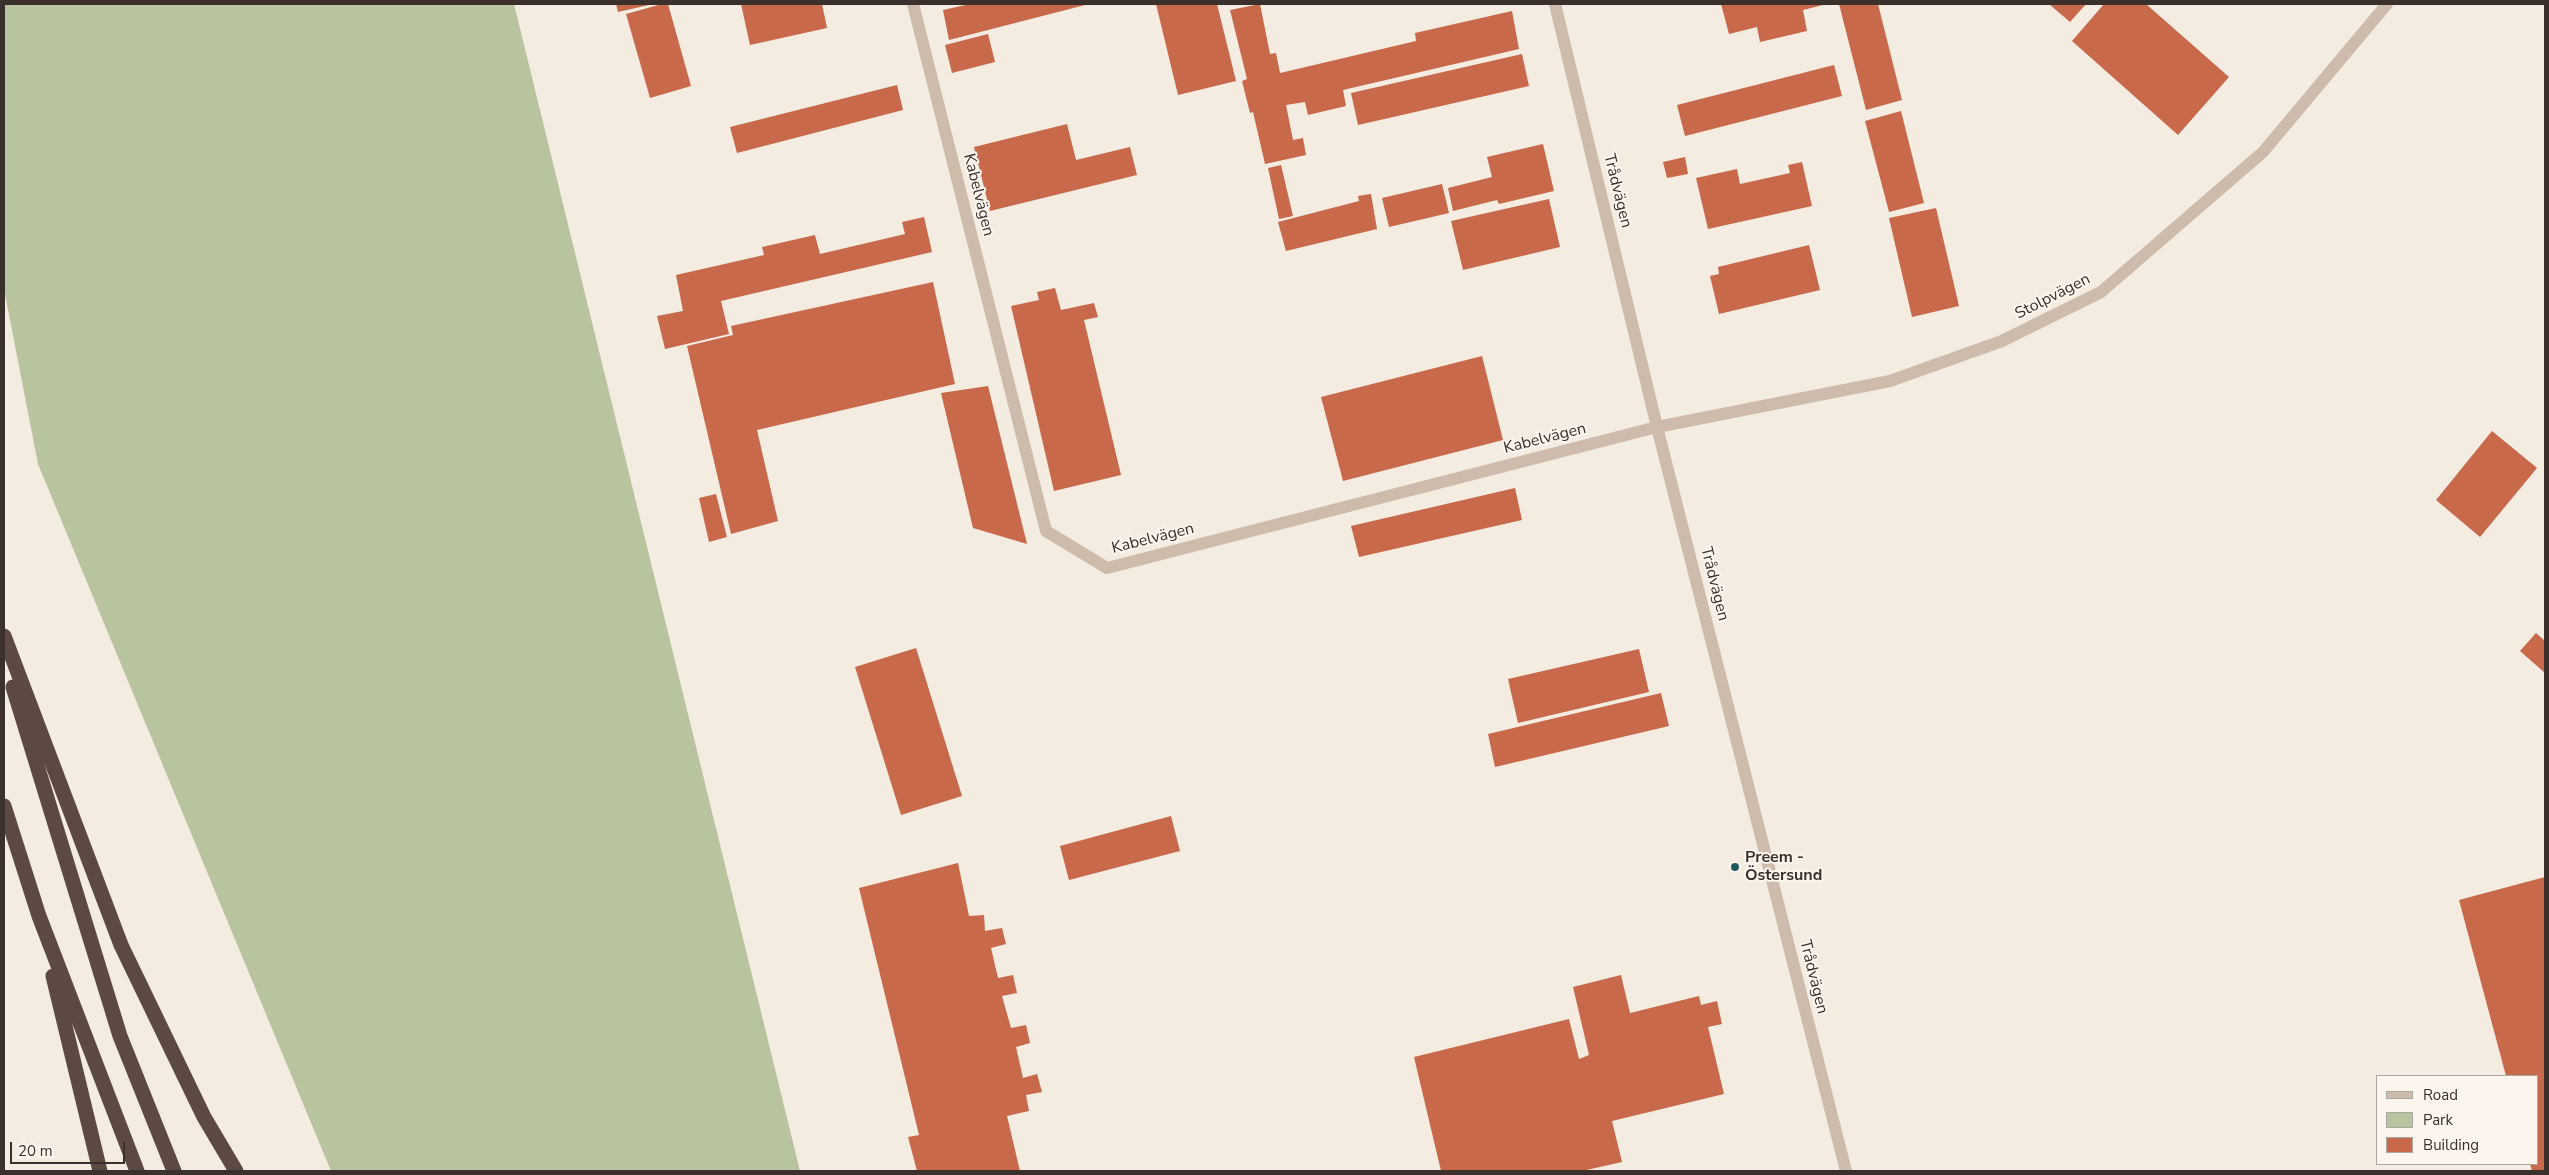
<!DOCTYPE html>
<meta charset="utf-8">
<style>
body{margin:0}
#map{position:relative;width:2549px;height:1175px;overflow:hidden;background:#f4ebe1;font-family:"Nunito Sans",sans-serif}
canvas{display:block}
.frame{position:absolute;inset:0;border:5px solid #3b302b;pointer-events:none}
.legend{position:absolute;left:2376px;top:1075px;width:162px;height:90px;box-sizing:border-box;background:#fbf5ee;border:1px solid #aea6a0;margin:0;padding:6px 9px;list-style:none;font-size:15px;color:#3b302b}
.legend li{display:flex;align-items:center;gap:10px;height:25px}
.legend b{width:25px;border:1px solid #aea6a0}
.scale{position:absolute;left:10px;top:1142px;width:115px;height:22px;box-sizing:border-box;border:2px solid #3b302b;border-top:0;padding-left:6px;font-size:15px;line-height:18px;white-space:nowrap;color:#3b302b;-webkit-text-stroke:4px #fbf5ee;paint-order:stroke}
</style>
<div id="map">
<canvas width="2549" height="1175"></canvas>
<div class="frame"></div>
<ul class="legend">
<li><b style="height:6px;background:#cdbbac"></b>Road</li>
<li><b style="height:14px;background:#b8c4a0"></b>Park</li>
<li><b style="height:14px;background:#c8694b"></b>Building</li>
</ul>
<div class="scale">20 m</div>
</div>
<script>
const ctx = document.querySelector('canvas').getContext('2d');
ctx.lineJoin = 'round';
function paint(path, color) { ctx.fillStyle = color; ctx.fill(path, 'evenodd'); }
const shape = rows => new Path2D(rows.map(r => 'M' + r).join(''));
function stroke(path, color, width, dash) { ctx.strokeStyle = color; ctx.lineWidth = width; ctx.lineCap = dash ? 'butt' : 'round'; ctx.setLineDash(dash || []); ctx.stroke(path); }
function label(font, color, halo, rows, align = 'center') {
  ctx.font = font + ' "Nunito Sans",sans-serif'; ctx.lineWidth = 4; ctx.setLineDash([]); ctx.textBaseline = 'middle'; ctx.strokeStyle = halo; ctx.fillStyle = color; for (const [text, x, y, turn = 0] of rows) {
    ctx.save(); ctx.translate(x, y); ctx.rotate((+turn || 0) * Math.PI / 180); ctx.textAlign = isNaN(turn) ? turn : align; if (halo) ctx.strokeText(text, 0, 0); ctx.fillText(text, 0, 0); ctx.restore();
  }
}
paint(shape([
 [4,4,514,4,800,1171,331,1171,38,464,4,289]
]), '#b8c4a0');
paint(shape([
 [616,4,649,4,649,5,618,12],
 [662,4,668,4,691,86,650,98,626,14],
 [741,4,822,4,827,28,750,45],
 [970,4,1089,4,949,40,943,10],
 [1156,4,1217,4,1236,81,1178,95],
 [1260,4,1270,54,1276,53,1280,73,1416,41,1415,33,1512,11,1519,49,1343,90,1346,106,1308,115,1305,102,1286,105,1293,140,1303,138,1306,155,1265,164,1253,112,1250,113,1242,81,1247,79,1230,10],
 [1721,4,1822,4,1823,5,1803,10,1807,31,1760,42,1757,27,1729,34],
 [1839,4,1878,4,1902,100,1866,110],
 [2049,4,2086,4,2070,22],
 [2104,4,2146,4,2229,77,2178,135,2072,41],
 [988,34,995,62,952,73,945,45],
 [1522,54,1529,86,1358,125,1351,93],
 [1834,65,1842,96,1685,136,1677,105],
 [897,85,903,110,737,153,730,127],
 [1901,111,1924,203,1889,212,1865,121],
 [1067,124,1076,160,1130,147,1137,175,990,211,974,147],
 [1543,144,1554,191,1499,204,1497,200,1453,211,1448,188,1492,177,1487,157],
 [1685,157,1688,174,1667,178,1663,162],
 [1802,162,1812,206,1708,229,1696,178,1737,169,1740,184,1790,173,1788,165],
 [1281,165,1293,216,1279,219,1268,168],
 [1442,184,1449,213,1389,227,1382,198],
 [1371,194,1377,229,1286,251,1278,222,1359,201,1358,196],
 [1549,199,1560,247,1463,270,1451,221],
 [1936,208,1959,306,1912,317,1889,218],
 [924,217,932,252,721,301,729,334,665,349,657,316,683,311,676,275,764,255,762,247,815,235,820,254,905,234,902,222],
 [1809,245,1820,290,1719,314,1710,276,1719,274,1718,267],
 [933,282,955,384,757,430,778,521,731,534,687,346,733,335,731,326],
 [1055,288,1061,310,1094,303,1098,317,1084,320,1121,475,1054,491,1011,306,1039,300,1037,292],
 [1482,356,1503,440,1343,481,1321,397],
 [988,386,1027,544,973,528,941,393],
 [2492,431,2537,468,2480,537,2436,500],
 [1515,488,1522,520,1359,557,1351,526],
 [716,494,727,537,709,542,699,498],
 [2536,633,2545,641,2545,673,2520,651],
 [916,648,962,796,901,815,855,667],
 [1639,649,1649,692,1518,723,1508,679],
 [1661,693,1669,726,1495,767,1488,734],
 [1171,816,1180,851,1069,880,1060,846],
 [958,863,969,916,984,915,985,931,1002,928,1006,944,991,948,998,978,1013,975,1017,993,1002,996,1011,1028,1026,1025,1030,1043,1016,1047,1023,1078,1037,1074,1042,1092,1026,1095,1029,1111,1007,1116,1020,1171,917,1171,908,1137,919,1135,859,888],
 [2545,877,2545,1171,2532,1171,2530,1164,2538,1164,2538,1076,2506,1076,2459,900],
 [1621,975,1630,1013,1699,996,1701,1005,1717,1001,1722,1024,1708,1027,1724,1094,1612,1121,1622,1162,1582,1171,1441,1171,1414,1057,1569,1019,1579,1059,1589,1055,1573,987]
]), '#c8694b');
stroke(shape([
 [913,4,1046,531,1107,568,1657,427,1890,381,2002,341,2101,292,2263,152,2387,4],
 [1555,4,1657,427,1846,1171]
]), '#cdbbac', 12);
stroke(shape([
 [4,636,121,945,204,1117,236,1171],
 [13,687,120,1036,174,1171],
 [4,806,39,916,137,1171],
 [53,976,100,1171]
]), '#5c4a42', 15);
for (const [x, y, r, color] of [
 [1735,867,5,"#1f5a5e"]
]) { const dot = new Path2D(); dot.arc(x, y, r, 0, 2 * Math.PI); ctx.fillStyle = color; ctx.fill(dot); stroke(dot, '#fbf5ee', 2); }
label('16px', '#3b302b', '#fbf5ee', [
 ["Trådvägen",1617,191,76],
 ["Kabelvägen",978,195,76],
 ["Stolpvägen",2053,297,-27],
 ["Kabelvägen",1545,439,-14],
 ["Kabelvägen",1153,539,-14],
 ["Trådvägen",1714,584,76],
 ["Trådvägen",1813,977,76]
]);
label('bold 16px', '#3b302b', '#fbf5ee', [
 ["Preem -",1745,858],
 ["Östersund",1745,876]
], 'left');
</script>
